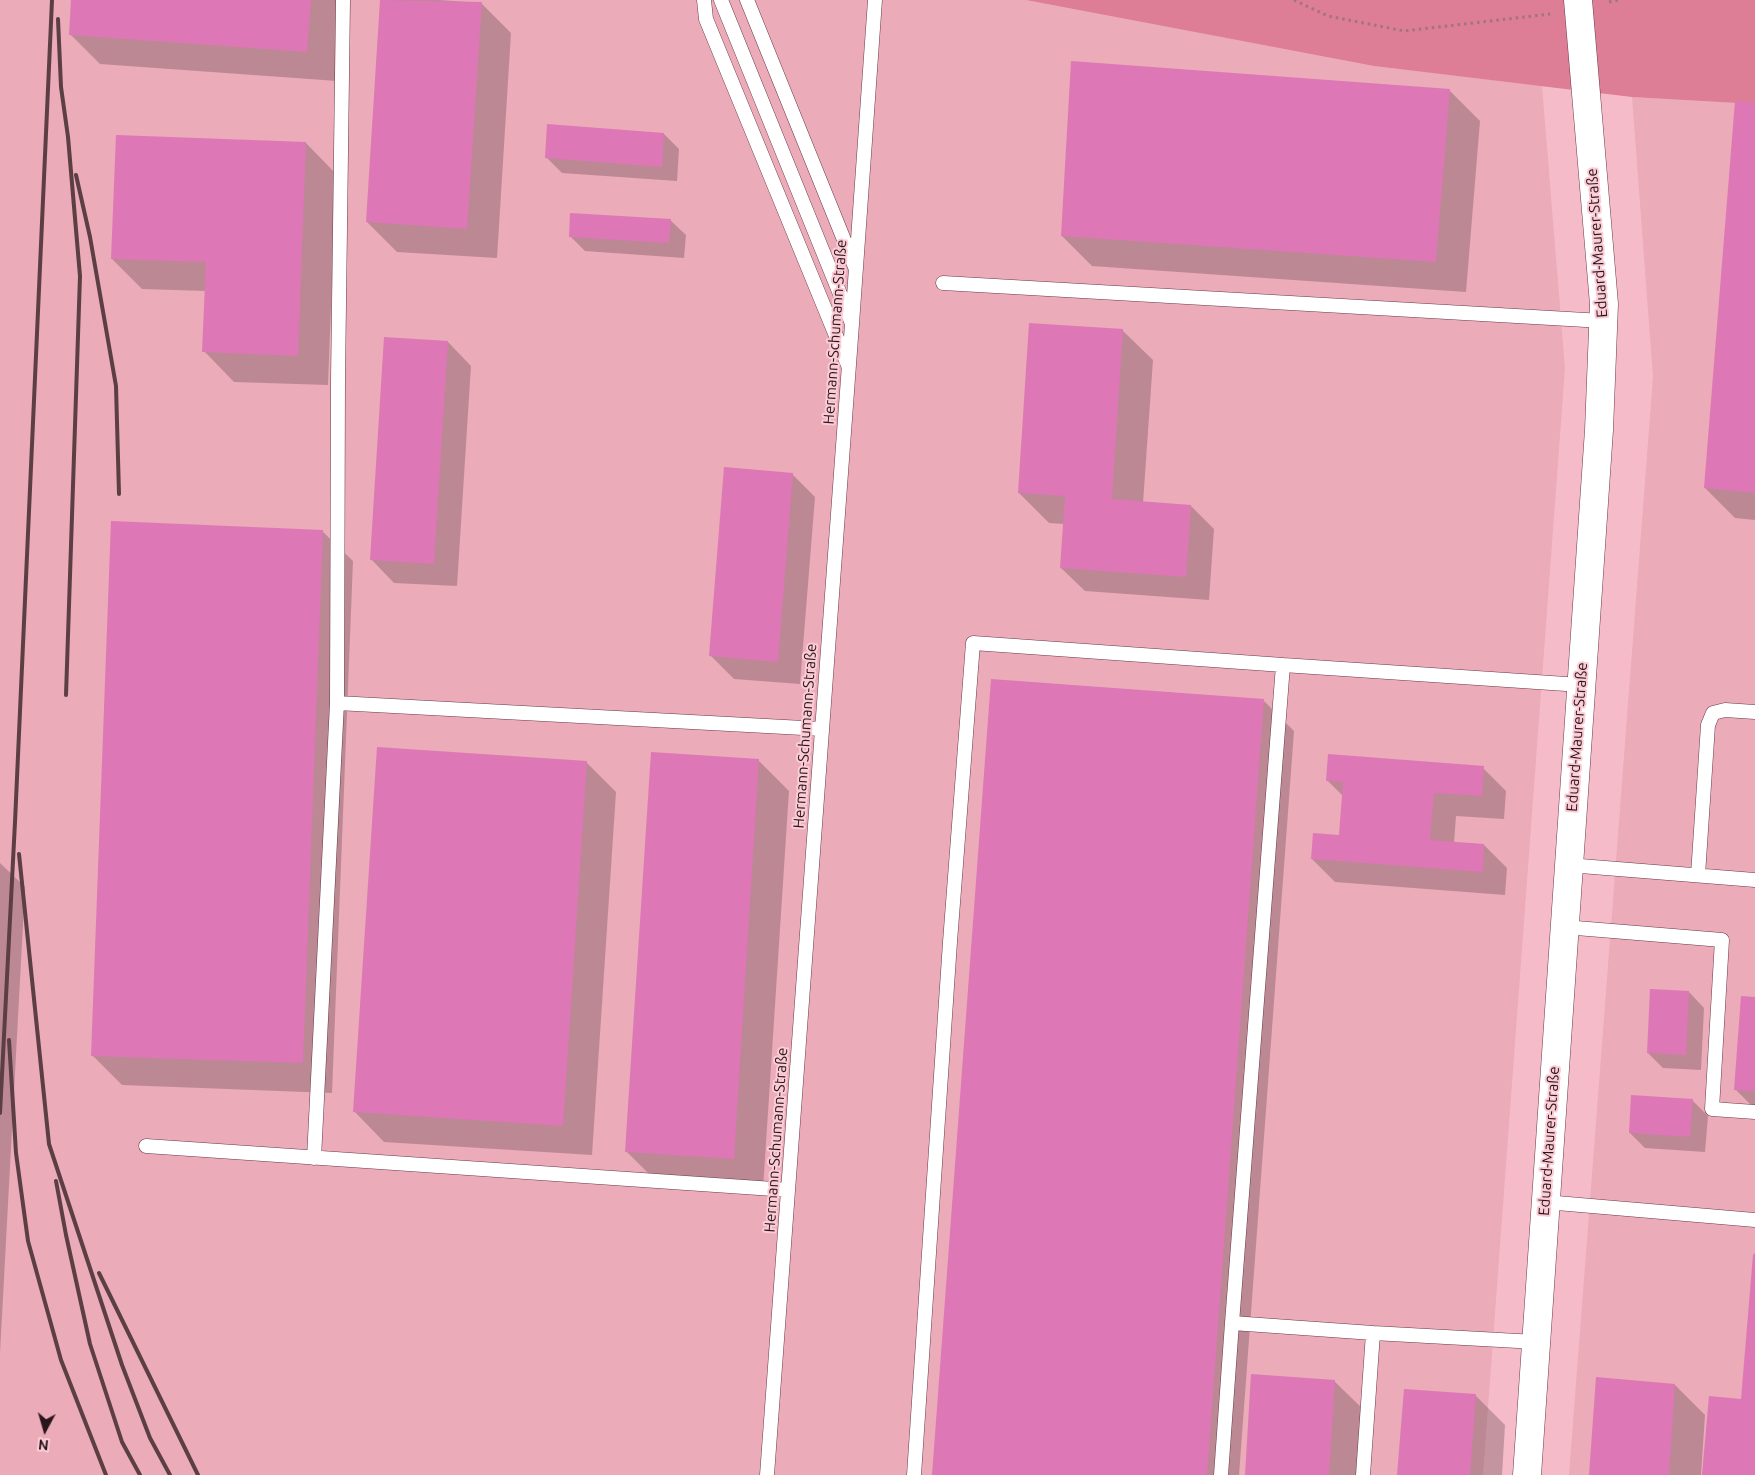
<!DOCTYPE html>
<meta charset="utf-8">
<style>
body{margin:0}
#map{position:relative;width:1755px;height:1475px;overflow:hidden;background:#f6bbc8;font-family:Ubuntu,sans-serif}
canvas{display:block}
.north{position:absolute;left:20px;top:1405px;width:50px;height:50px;-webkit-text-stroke:4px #fcccd6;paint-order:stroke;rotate:186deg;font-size:14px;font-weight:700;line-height:20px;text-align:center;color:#2a151a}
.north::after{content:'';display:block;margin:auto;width:18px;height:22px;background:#2a151a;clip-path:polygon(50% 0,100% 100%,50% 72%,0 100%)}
</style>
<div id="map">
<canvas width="1755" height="1475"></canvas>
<div class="north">N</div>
</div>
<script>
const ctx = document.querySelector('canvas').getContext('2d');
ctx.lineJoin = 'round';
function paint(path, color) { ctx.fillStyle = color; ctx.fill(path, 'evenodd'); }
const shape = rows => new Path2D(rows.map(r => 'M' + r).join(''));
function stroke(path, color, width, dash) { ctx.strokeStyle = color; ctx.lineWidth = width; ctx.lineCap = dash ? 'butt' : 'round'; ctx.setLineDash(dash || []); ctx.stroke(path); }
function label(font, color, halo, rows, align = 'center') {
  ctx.font = font + ' Ubuntu,sans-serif'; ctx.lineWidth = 4; ctx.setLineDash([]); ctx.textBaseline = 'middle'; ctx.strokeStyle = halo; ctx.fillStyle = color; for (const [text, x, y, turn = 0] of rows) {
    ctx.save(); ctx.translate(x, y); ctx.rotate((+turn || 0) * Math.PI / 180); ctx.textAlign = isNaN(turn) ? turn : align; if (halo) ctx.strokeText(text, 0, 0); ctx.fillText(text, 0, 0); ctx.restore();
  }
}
paint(shape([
 [0,0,1026,0,1374,66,1542,86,1565,368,1483,1475,0,1475],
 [1632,97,1755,104,1755,1475,1569,1475,1653,377]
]), '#ebabb9');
paint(shape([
 [1026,0,1755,0,1755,104,1632,97,1374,66]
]), '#dd7d96');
paint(shape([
 [72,0,337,0,337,81,100,64,70,34],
 [381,0,439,0,481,3,511,33,497,258,397,252,367,222],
 [1450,91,1480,121,1466,292,1092,266,1062,236],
 [1755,104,1755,520,1735,518,1705,488],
 [664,134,679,149,677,181,562,173,546,157],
 [306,143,336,174,328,385,234,382,204,351,206,291,142,289,112,259],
 [670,220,686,235,684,258,585,251,570,236],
 [1122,330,1153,360,1143,503,1191,506,1214,529,1209,600,1085,591,1061,568,1064,524,1049,523,1019,493],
 [448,342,471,366,457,586,394,583,371,559],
 [792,474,815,497,800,684,734,679,711,656],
 [322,531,353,561,332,1093,122,1085,92,1055],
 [1264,701,1294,731,1239,1475,933,1475],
 [758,760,789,791,763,1189,657,1182,627,1152],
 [586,762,616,792,592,1155,384,1142,354,1111],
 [1483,768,1506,791,1504,819,1456,816,1454,843,1484,845,1507,868,1505,895,1335,882,1312,859,1340,836,1343,796,1328,781],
 [0,863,25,887,0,1353],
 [1689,992,1704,1008,1701,1070,1663,1068,1648,1053],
 [1755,998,1755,1109,1735,1089],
 [1692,1100,1708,1116,1705,1152,1645,1148,1630,1133],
 [1334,1381,1365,1411,1360,1475,1246,1475],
 [1675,1385,1705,1415,1701,1475,1590,1475],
 [1475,1395,1505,1425,1502,1475,1399,1475]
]), '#0003');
paint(shape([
 [71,0,311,0,307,52,69,35],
 [380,0,482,2,467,229,366,222],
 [1071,61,1450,89,1436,262,1061,236],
 [1735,101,1755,103,1755,493,1704,488],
 [547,124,664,133,662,167,545,158],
 [116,135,306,142,298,356,202,352,206,262,111,259],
 [570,213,671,219,669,243,569,237],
 [1029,323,1123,329,1112,499,1191,505,1186,577,1060,568,1065,496,1018,493],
 [384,337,448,341,434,564,370,560],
 [724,467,793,473,778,662,709,656],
 [111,521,323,530,303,1063,91,1056],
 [991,679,1264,699,1207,1475,932,1475],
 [377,747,587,761,563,1126,353,1112],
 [651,752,759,759,734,1159,625,1152],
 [1328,754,1484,766,1482,796,1434,793,1430,840,1484,844,1483,872,1311,859,1313,833,1339,835,1343,782,1326,781],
 [1650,989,1689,991,1686,1055,1647,1053],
 [1741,996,1755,997,1755,1091,1734,1090],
 [1631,1095,1693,1099,1690,1137,1629,1133],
 [1755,1253,1755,1475,1702,1475,1709,1396,1741,1399,1753,1255],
 [1251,1374,1335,1380,1329,1475,1245,1475],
 [1596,1377,1675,1384,1669,1475,1589,1475],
 [1404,1389,1476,1394,1470,1475,1397,1475]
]), '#dd77b6');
const lane = shape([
 [704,0,706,19,848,365],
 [721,0,851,321],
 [747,0,855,267],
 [943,283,1603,321],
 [337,703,338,380,343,0],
 [1568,865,1755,880],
 [1698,875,1708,725,1713,713,1725,710,1755,712],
 [1564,927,1722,940,1712,1109,1755,1112],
 [146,1146,788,1190],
 [314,1158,337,703,822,729],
 [1545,1202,1755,1220],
 [1373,1333,1232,1323,1283,665,1581,685],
 [767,1475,852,324,875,0],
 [914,1475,950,942,973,643,1283,665],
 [1221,1475,1232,1323],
 [1363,1475,1373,1333,1536,1342]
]);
const street = shape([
 [1527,1475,1599,430,1604,304,1578,0]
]);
stroke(lane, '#693946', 15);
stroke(street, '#693946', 29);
stroke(shape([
 [1294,0,1328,16,1404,31,1550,14],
 [1609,2,1618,0]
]), '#a0757f', 3, [2.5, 4]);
stroke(lane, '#fff', 14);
stroke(street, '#fff', 28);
stroke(shape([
 [58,19,61,87,68,137,80,276,66,695],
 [76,175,90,237,116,386,119,494],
 [19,854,49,1144,122,1365,150,1438,170,1475],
 [9,1040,16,1153,28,1241,61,1360,106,1475],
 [0,1113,15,822,52,0],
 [56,1181,66,1235,90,1344,122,1442,140,1475],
 [99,1273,198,1475]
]), '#5c3e45', 4);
label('15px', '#2a151a', '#fcccd6', [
 ["Eduard-Maurer-Straße",1597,243,-94],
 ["Hermann-Schumann-Straße",835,332,-86],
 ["Hermann-Schumann-Straße",805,736,-86],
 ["Eduard-Maurer-Straße",1577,737,-86],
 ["Hermann-Schumann-Straße",776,1140,-86],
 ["Eduard-Maurer-Straße",1549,1141,-86]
]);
</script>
